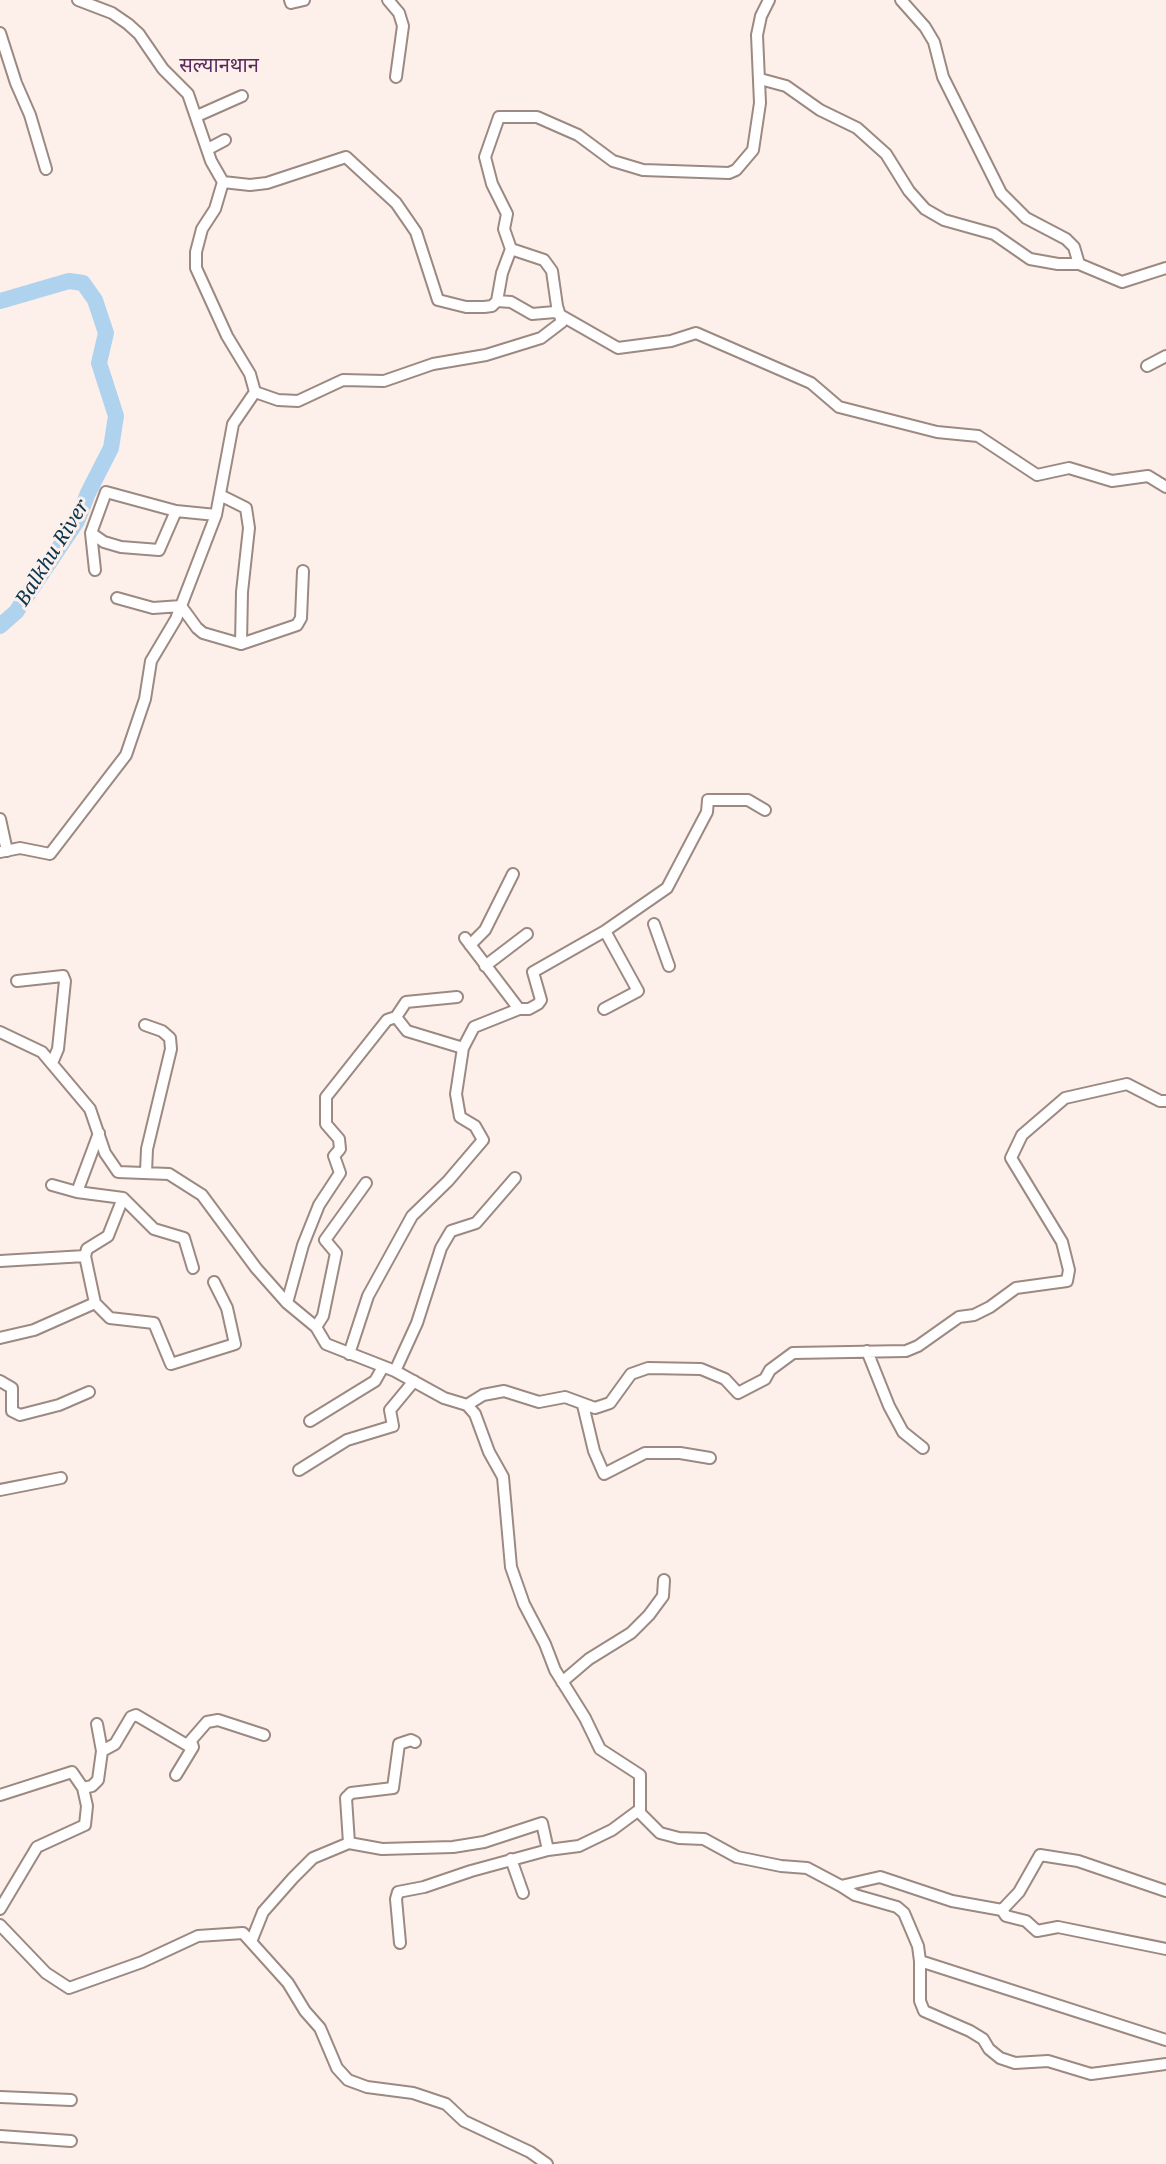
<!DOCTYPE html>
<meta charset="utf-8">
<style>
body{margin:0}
canvas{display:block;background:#fdf0ea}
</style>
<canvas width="1166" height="2164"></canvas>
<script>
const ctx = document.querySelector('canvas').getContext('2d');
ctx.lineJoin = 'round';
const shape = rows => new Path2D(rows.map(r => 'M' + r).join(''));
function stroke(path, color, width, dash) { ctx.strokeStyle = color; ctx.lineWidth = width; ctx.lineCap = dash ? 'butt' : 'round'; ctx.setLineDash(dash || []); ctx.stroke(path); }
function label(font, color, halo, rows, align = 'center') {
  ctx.font = font + ' "Noto Serif","Noto Sans Devanagari",serif'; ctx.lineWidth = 6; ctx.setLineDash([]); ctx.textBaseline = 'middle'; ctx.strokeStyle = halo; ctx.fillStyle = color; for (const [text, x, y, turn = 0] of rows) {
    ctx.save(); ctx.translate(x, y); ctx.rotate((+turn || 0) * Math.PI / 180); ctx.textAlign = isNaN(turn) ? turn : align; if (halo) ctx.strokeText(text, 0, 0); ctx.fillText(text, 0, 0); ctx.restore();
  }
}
stroke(shape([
 [0,301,69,281,83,283,95,300,106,333,99,363,116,416,111,448,88,493,77,521,16,612,0,626]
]), '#afd3ee', 16);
const minor = shape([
 [78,0,112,13,128,24,139,34,163,69,188,94,211,161,223,182,250,185,267,183,346,157,396,203,416,232,438,300,466,307,484,307,492,306,497,301,502,273,511,249,504,229,507,214,492,184,485,157,499,117,537,117,578,135,613,161,643,170,729,173,736,170,753,150,760,103,757,35,761,16,769,0],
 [290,0,291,3,304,0],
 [388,0,399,13,403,26,396,77],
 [901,0,925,27,934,42,943,77,1001,193,1026,218,1066,239,1074,247,1079,264],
 [0,33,16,83,30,115,46,169],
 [760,79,786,86,820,110,857,128,886,154,909,191,925,209,944,220,994,234,1030,259,1058,264,1079,264,1122,282,1166,268],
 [197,116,242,96],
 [208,149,225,140],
 [497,301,511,302,532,314,555,312,618,348,671,341,696,333,811,383,839,407,937,432,978,436,1037,475,1069,468,1112,481,1148,476,1166,487],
 [1147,366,1166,356],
 [255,392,278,400,298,401,343,380,384,381,433,364,486,355,541,338,562,322,557,306,552,271,544,260,511,249],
 [91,533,104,542,121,547,159,550,176,511],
 [95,570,91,533,106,492,176,511,216,515],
 [117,598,153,608,181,606,197,628,203,633,241,644,242,592,249,528,246,508,222,496],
 [241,644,297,625,301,618,303,571],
 [0,819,7,851],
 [0,852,20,848,50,854,126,755,145,699,151,661,176,619,216,515,233,424,255,392,250,374,227,336,196,268,196,252,202,229,215,209,223,182],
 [654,924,669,966],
 [465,938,519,1009],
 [470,945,485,930,513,874],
 [485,966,527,934],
 [17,981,63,976,65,981,58,1049,52,1063],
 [604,1009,638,991,605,931],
 [396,1017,407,1031,463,1048],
 [145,1025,162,1031,170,1038,171,1049,147,1149,146,1172],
 [0,1032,42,1052,90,1109,105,1153,118,1172,169,1174,202,1195,256,1268,287,1303,316,1327,326,1344,395,1371,444,1398,467,1405,475,1414,489,1452,503,1477,511,1567,524,1604,545,1644,555,1670,585,1718,600,1749,640,1775,640,1813,660,1833,679,1838,704,1839,737,1857,781,1866,807,1868,841,1886,880,1877,952,1901,1002,1910,1006,1916,1026,1921,1037,1931,1058,1927,1166,1949],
 [52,1185,77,1192,99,1133],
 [77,1192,123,1198,154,1229,184,1238,193,1268],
 [123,1198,108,1236,87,1249,85,1256,95,1303,110,1318,154,1323,171,1364,235,1344,227,1308,214,1282],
 [0,1261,85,1256],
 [287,1303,303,1245,319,1205,340,1173,334,1156,340,1149,339,1139,326,1124,326,1097,387,1020,396,1017,406,1002,457,997],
 [316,1327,323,1316,336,1253,325,1240,366,1183],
 [0,1338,34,1330,95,1303],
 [867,1351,889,1406,903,1432,923,1448],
 [349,1354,368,1296,412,1216,448,1181,483,1140,475,1126,460,1117,456,1094,463,1048,474,1027,519,1009,529,1009,538,1004,541,1000,533,972,605,931,667,888,707,812,708,800,748,800,765,810],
 [395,1371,417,1323,441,1248,448,1236,451,1231,476,1223,515,1178],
 [0,1381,12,1388,12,1411,20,1415,59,1405,89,1392],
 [467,1405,483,1395,504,1391,539,1402,565,1397,595,1408,610,1403,631,1374,648,1368,701,1369,725,1379,738,1393,765,1379,770,1370,793,1353,906,1351,918,1346,959,1317,974,1315,990,1307,1016,1288,1067,1281,1069,1270,1062,1242,1011,1158,1022,1135,1065,1098,1127,1084,1160,1101,1166,1101],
 [583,1405,594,1451,604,1474,645,1453,680,1453,710,1458],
 [310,1421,375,1381,383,1367],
 [299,1470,347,1440,393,1426,390,1410,414,1381],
 [0,1490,61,1478],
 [562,1682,589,1659,631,1633,649,1615,663,1596,664,1580],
 [102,1751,115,1744,131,1717,136,1715,187,1745],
 [176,1775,193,1747,192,1744,187,1745,207,1722,218,1720,264,1735],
 [0,1795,72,1772,83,1788],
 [349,1843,346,1798,351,1793,393,1788,399,1744,411,1740,415,1742],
 [511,1859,523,1893],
 [841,1886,855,1895,897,1907,904,1913,918,1946,920,1961,920,2001,924,2011,970,2031,983,2039,989,2049,1000,2058,1015,2063,1048,2061,1091,2074,1166,2064],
 [0,1909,37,1847,85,1825,87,1806,83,1788,92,1786,98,1780,102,1751,97,1724],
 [1002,1910,1019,1892,1040,1855,1078,1861,1166,1891],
 [0,1925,46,1973,69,1988,142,1962,198,1936,243,1933,288,1983,305,2011,320,2028,337,2068,348,2080,367,2087,413,2093,446,2104,464,2121,530,2152,547,2164],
 [251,1942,263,1912,293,1878,313,1858,349,1843,382,1849,453,1847,484,1842,542,1823,548,1850,579,1846,612,1830,639,1810,640,1813],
 [400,1943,396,1899,398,1892,424,1887,471,1871,548,1850],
 [920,1961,1166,2040],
 [0,2097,71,2100],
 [0,2136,71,2141]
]);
stroke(minor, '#9c8981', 14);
stroke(minor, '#fff', 10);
label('20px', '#582a5d', '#fdf0ea', [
 ["सल्यानथान",219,66]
]);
label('italic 20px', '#083651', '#fdf0ea', [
 ["Balkhu River",53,553,-58]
]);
</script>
